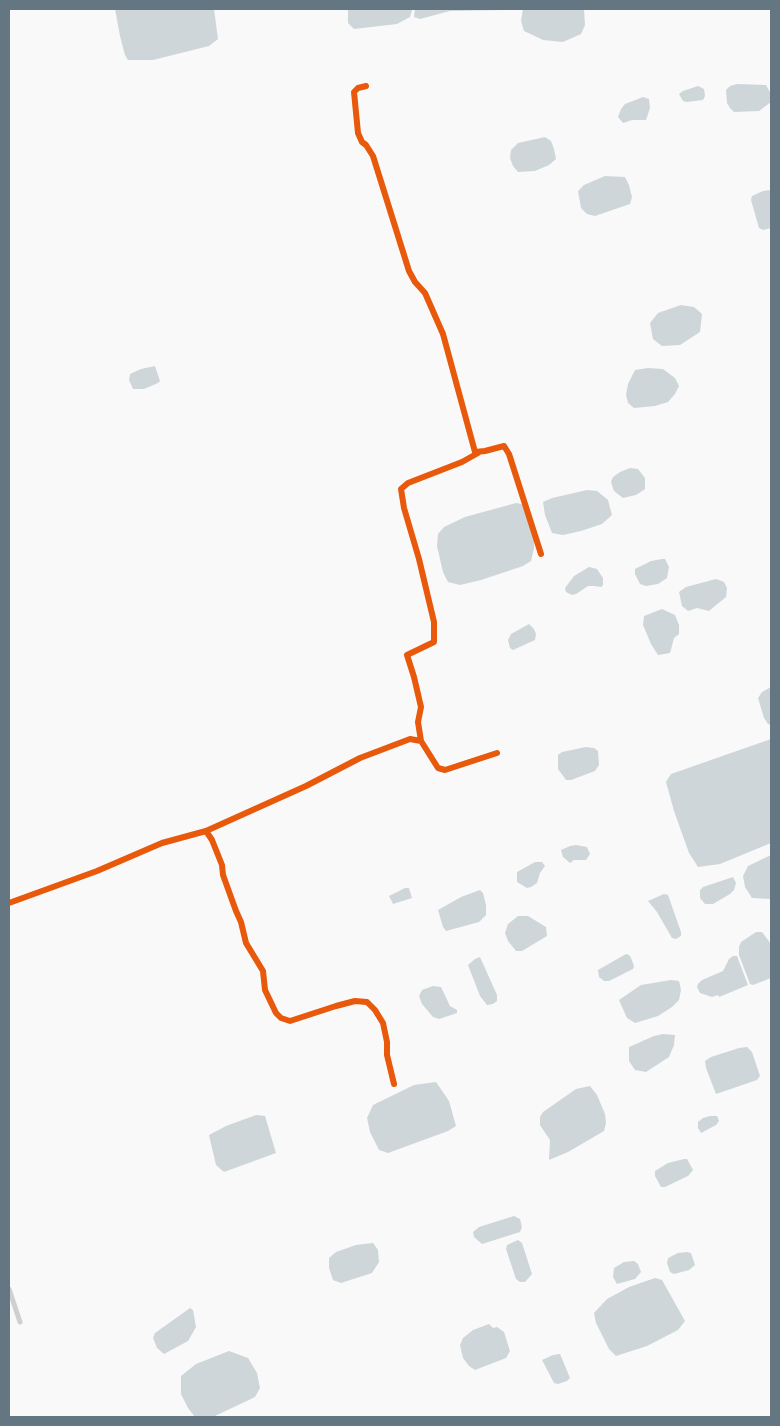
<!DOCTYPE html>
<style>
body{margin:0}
#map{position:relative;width:780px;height:1426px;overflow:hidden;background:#f9f9f9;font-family:Rubik,sans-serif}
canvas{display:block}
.frame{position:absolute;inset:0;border:10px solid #657683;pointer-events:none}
</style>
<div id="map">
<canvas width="780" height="1426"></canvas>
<div class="frame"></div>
</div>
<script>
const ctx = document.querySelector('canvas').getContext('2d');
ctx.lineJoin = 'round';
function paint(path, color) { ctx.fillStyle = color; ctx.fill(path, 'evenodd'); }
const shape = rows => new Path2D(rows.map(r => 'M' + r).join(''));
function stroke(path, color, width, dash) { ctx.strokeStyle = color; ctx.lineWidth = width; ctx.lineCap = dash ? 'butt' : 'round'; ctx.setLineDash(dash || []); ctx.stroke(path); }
paint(shape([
 [115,9,214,9,218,39,209,46,153,60,128,60,125,55,120,36],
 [348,9,411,9,412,10,410,17,397,24,354,29,348,23],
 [415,9,505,9,504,10,450,11,420,19,414,17],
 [523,9,584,9,585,25,581,34,563,42,543,40,524,31,521,21],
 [737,84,766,85,771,94,771,102,759,111,734,112,730,108,727,103,726,90,730,86],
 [698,86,704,89,705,96,703,100,687,102,683,101,679,94,683,91],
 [643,97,649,99,650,108,646,120,632,120,623,123,618,117,621,109,625,104],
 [545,137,551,141,554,149,556,159,549,165,535,171,518,172,513,166,510,158,511,150,518,143],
 [605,176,625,177,629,185,632,197,630,204,595,216,587,214,581,208,578,191,584,185],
 [771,190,771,228,763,230,759,228,751,200,752,196,763,191],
 [681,305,694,307,702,314,700,332,680,345,662,346,653,339,650,323,658,313],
 [155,366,160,381,158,383,144,389,133,389,129,380,130,374,141,369],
 [648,368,663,369,675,378,679,386,675,394,668,402,655,406,634,408,628,403,626,395,628,384,635,370],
 [630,468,638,469,645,478,645,489,636,495,623,498,614,491,611,482,613,477,620,472],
 [587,490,597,491,608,500,612,515,602,524,581,531,563,535,552,533,545,515,543,502,552,498],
 [516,503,522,504,534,537,534,548,531,561,523,566,481,580,460,585,448,582,443,572,437,546,438,534,444,527,465,517],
 [662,559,665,559,669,567,667,578,658,584,646,586,640,584,635,574,635,569,651,561],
 [589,567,597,569,603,578,603,585,601,587,594,586,588,586,576,594,572,595,566,592,565,588,574,576],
 [716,579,724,582,727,588,726,597,709,611,697,608,688,611,682,606,679,592,686,587],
 [662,609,675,615,679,625,679,634,674,638,670,653,658,655,651,644,643,625,644,616],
 [529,624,534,629,536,634,535,640,513,650,510,648,508,640,511,634],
 [771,687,771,725,768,724,764,718,758,698,762,692],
 [771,739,771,843,720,864,698,867,689,853,674,811,666,782,671,774],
 [586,747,594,748,598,751,599,765,595,771,571,780,566,780,558,769,558,755,562,752],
 [576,845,587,847,590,854,586,860,574,860,570,863,563,857,561,850,570,846],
 [771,855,771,899,752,898,745,887,743,876,748,866],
 [535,862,542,862,545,866,540,873,537,883,531,887,527,888,517,882,517,872],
 [733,877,736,883,734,890,730,894,713,904,705,904,700,898,700,890,703,887],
 [405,888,409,888,412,898,393,904,389,896],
 [480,890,483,893,486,905,486,915,479,922,446,931,443,927,438,910,461,897],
 [664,894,668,895,681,932,681,936,676,939,672,938,657,912,648,901],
 [518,916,528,916,546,927,547,936,522,951,516,951,508,941,505,933,508,924],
 [756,932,762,932,771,944,771,978,753,985,750,984,739,955,739,947,741,942],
 [626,954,629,955,631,958,634,966,633,969,609,981,604,981,599,977,598,970],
 [733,956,737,956,748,985,719,997,718,995,712,997,700,993,697,987,698,984,702,980,723,971,729,959],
 [480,957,497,995,497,1001,493,1004,487,1005,480,996,468,965,475,959],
 [671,980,679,981,681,990,679,1000,672,1007,658,1016,645,1020,635,1023,627,1018,619,1000,641,985],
 [433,986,441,987,450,1006,457,1010,457,1013,439,1019,433,1017,422,1004,419,996,422,990],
 [663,1034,675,1035,674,1045,669,1057,646,1072,635,1070,629,1061,629,1047,654,1036],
 [747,1047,752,1052,760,1076,757,1080,716,1094,706,1068,705,1061,711,1057,739,1048],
 [436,1082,449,1101,456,1126,448,1131,388,1153,379,1150,370,1132,367,1118,373,1105,414,1085],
 [590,1086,597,1095,605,1114,606,1123,604,1131,568,1152,549,1160,550,1140,540,1125,540,1117,543,1112,576,1089],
 [256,1115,265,1116,276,1153,224,1172,216,1165,209,1135,226,1126],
 [710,1116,717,1116,719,1121,716,1125,701,1133,698,1128,698,1122,703,1118],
 [684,1159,687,1159,693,1170,688,1176,665,1187,661,1187,655,1176,655,1171,668,1163],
 [514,1216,520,1219,522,1227,520,1232,482,1244,474,1237,473,1232,479,1227],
 [518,1240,522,1243,532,1274,525,1282,520,1282,516,1279,506,1249,507,1245],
 [373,1243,378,1250,379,1262,372,1273,341,1283,333,1280,329,1268,329,1258,336,1252,356,1245],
 [687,1252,691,1253,695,1265,689,1270,674,1274,670,1272,667,1263,668,1258,678,1253],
 [634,1261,638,1264,641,1272,635,1279,617,1284,613,1277,614,1268,624,1262],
 [655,1278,662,1280,685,1321,678,1330,647,1346,616,1356,609,1349,596,1323,594,1313,607,1299,629,1287],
 [190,1308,193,1310,196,1327,188,1341,164,1354,157,1348,153,1338,155,1333],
 [489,1324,493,1328,497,1327,504,1332,510,1351,506,1358,475,1370,469,1366,463,1358,460,1345,463,1338,473,1330],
 [229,1351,248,1358,257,1373,260,1388,255,1397,215,1416,195,1417,188,1408,181,1394,181,1376,196,1364],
 [560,1354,570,1378,567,1381,558,1384,554,1383,542,1360,553,1355]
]), '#ced6d9');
stroke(shape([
 [366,86,358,88,354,92,358,133,362,142,366,145,373,156,409,271,415,282,425,293,443,334,475,452,485,451,504,446,509,454,541,554],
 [478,453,462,462,408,483,401,489,404,508,419,559,434,622,434,642,407,655,414,677,421,707,418,722,421,741,438,768,445,770,497,753],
 [206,831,212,840,222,865,223,875,236,911,241,922,246,943,263,971,265,990,276,1013,281,1018,290,1021,336,1006,355,1001,367,1002,375,1010,383,1023,387,1042,387,1055,394,1084],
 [9,903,97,871,162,843,206,831,306,786,360,758,410,739,421,741],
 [9,1289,20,1322]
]), '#cecfd0', 5);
stroke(shape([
 [366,86,358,88,354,92,358,133,362,142,366,145,373,156,409,271,415,282,425,293,443,334,475,452,485,451,504,446,509,454,541,554],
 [478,453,462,462,408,483,401,489,404,508,419,559,434,622,434,642,407,655,414,677,421,707,418,722,421,741,438,768,445,770,497,753],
 [206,831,212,840,222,865,223,875,236,911,241,922,246,943,263,971,265,990,276,1013,281,1018,290,1021,336,1006,355,1001,367,1002,375,1010,383,1023,387,1042,387,1055,394,1084],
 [9,903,97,871,162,843,206,831,306,786,360,758,410,739,421,741]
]), '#e8590c', 6);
</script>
